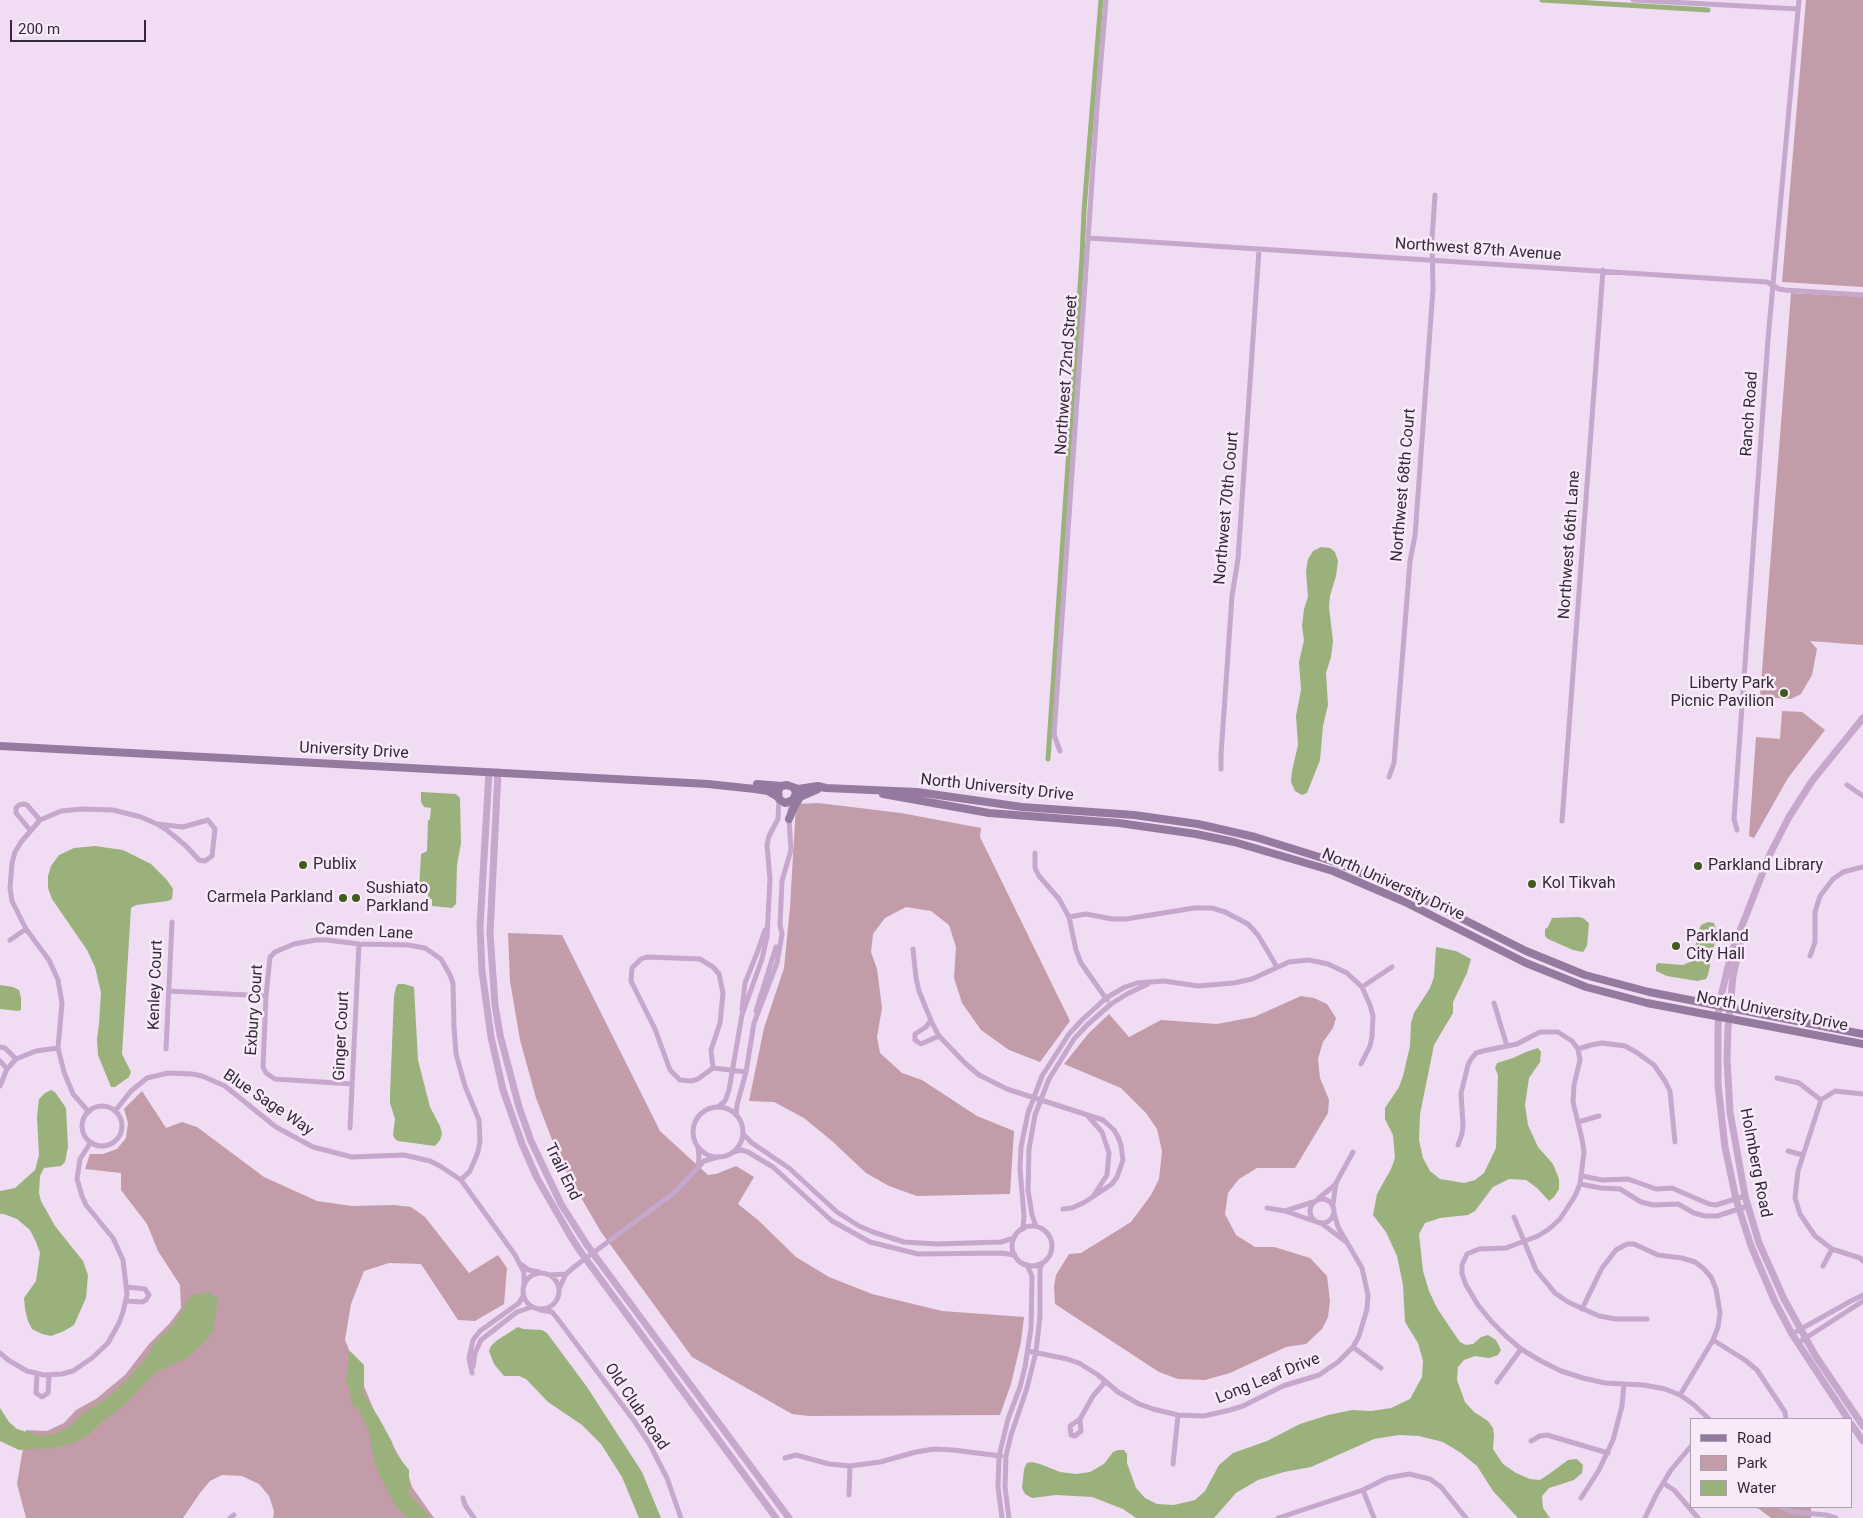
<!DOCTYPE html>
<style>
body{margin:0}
#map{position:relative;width:1863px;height:1518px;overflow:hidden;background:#f0ddf3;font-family:Roboto,sans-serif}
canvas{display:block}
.legend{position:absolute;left:1690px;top:1418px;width:162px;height:90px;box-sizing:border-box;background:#f9eafa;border:1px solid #aa9dac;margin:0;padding:6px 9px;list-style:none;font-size:15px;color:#332938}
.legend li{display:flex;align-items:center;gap:10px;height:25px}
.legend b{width:25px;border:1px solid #aa9dac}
.scale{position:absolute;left:10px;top:20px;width:136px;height:22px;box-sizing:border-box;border:2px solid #332938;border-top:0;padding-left:6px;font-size:15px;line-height:18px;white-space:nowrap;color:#332938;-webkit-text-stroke:4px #f9eafa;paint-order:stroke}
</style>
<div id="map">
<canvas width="1863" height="1518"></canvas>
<ul class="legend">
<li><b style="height:6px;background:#957a9f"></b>Road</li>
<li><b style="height:14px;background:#c29ca8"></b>Park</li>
<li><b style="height:14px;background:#9bb17b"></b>Water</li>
</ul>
<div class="scale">200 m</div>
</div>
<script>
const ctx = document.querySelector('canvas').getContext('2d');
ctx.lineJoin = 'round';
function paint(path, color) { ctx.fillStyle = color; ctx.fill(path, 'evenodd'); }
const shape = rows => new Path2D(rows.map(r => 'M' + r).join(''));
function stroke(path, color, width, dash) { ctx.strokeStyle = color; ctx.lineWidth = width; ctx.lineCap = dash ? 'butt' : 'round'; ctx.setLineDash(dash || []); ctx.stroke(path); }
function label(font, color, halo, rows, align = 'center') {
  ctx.font = font + ' Roboto,sans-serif'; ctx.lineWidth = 5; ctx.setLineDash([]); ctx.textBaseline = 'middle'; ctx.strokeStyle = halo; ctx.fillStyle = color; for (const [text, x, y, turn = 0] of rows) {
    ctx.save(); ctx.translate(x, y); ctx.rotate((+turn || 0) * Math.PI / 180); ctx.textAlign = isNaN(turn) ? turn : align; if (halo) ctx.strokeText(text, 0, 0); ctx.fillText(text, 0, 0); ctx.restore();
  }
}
paint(shape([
 [1806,0,1863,0,1863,287,1782,282],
 [1791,293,1863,297,1863,645,1810,641,1817,649,1812,675,1801,694,1791,699,1760,697],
 [1782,711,1802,712,1825,730,1788,778,1754,838,1749,836,1756,737,1780,739],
 [818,803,901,813,981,828,980,837,1070,1021,1040,1062,1009,1050,981,1030,962,1003,954,978,956,947,949,925,931,911,906,907,885,918,873,934,871,952,877,969,882,1008,877,1037,880,1053,902,1073,922,1080,977,1116,1014,1131,1010,1194,917,1196,889,1186,866,1173,832,1141,804,1118,774,1102,749,1101,764,1028,784,968,790,907,796,804],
 [508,933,562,935,660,1131,708,1175,716,1174,736,1166,754,1177,738,1204,758,1220,796,1257,829,1277,872,1294,942,1311,1024,1317,1021,1342,1011,1384,1000,1415,809,1416,792,1414,692,1357,601,1232,561,1163,536,1098,520,1040,510,981],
 [1301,996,1314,998,1327,1004,1336,1018,1333,1028,1323,1042,1318,1059,1320,1078,1329,1100,1328,1113,1295,1168,1257,1168,1239,1179,1228,1193,1225,1214,1236,1235,1255,1247,1274,1247,1310,1258,1327,1276,1330,1301,1328,1317,1322,1329,1306,1344,1286,1347,1230,1373,1205,1380,1178,1379,1159,1372,1055,1304,1054,1286,1056,1275,1069,1254,1081,1253,1131,1222,1151,1195,1159,1179,1162,1151,1157,1129,1146,1113,1121,1088,1064,1064,1088,1034,1109,1014,1129,1037,1161,1020,1217,1024,1254,1017],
 [142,1091,166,1128,182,1122,197,1127,264,1177,317,1201,352,1206,394,1205,411,1207,425,1217,469,1273,498,1255,507,1268,504,1304,475,1321,458,1320,421,1264,389,1263,364,1271,351,1304,345,1340,378,1420,407,1470,412,1487,434,1518,273,1518,274,1511,269,1496,259,1484,242,1476,222,1475,210,1481,200,1493,183,1518,26,1518,17,1484,26,1430,47,1431,64,1423,76,1410,96,1399,125,1375,149,1344,169,1324,181,1308,180,1285,158,1251,147,1224,121,1190,121,1173,85,1169,90,1154,103,1154,117,1149,126,1138,128,1123,124,1109],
 [1753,1507,1811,1507,1811,1518,1771,1518,1759,1509]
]), '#c29ca8');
paint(shape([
 [1321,547,1330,548,1335,552,1338,561,1336,576,1330,596,1329,607,1333,641,1331,657,1326,673,1328,705,1323,726,1320,760,1307,793,1302,795,1295,791,1291,782,1292,771,1298,745,1296,716,1301,690,1299,662,1304,640,1302,626,1304,609,1308,597,1306,571,1308,559,1313,551],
 [421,792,456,794,460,798,461,843,457,865,456,904,452,908,432,906,432,899,428,899,428,892,419,891,421,854,427,851,428,821,430,819,431,808,424,807,421,802],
 [95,846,123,850,151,864,167,880,173,889,172,899,168,901,136,905,131,908,122,1054,131,1072,129,1077,115,1087,111,1087,98,1055,97,1039,99,1024,101,993,95,967,87,950,52,899,48,888,48,876,51,866,59,855,74,848],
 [1578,917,1583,918,1589,923,1587,946,1583,952,1573,950,1548,939,1545,936,1545,929,1548,927,1552,918],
 [1708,922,1714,923,1717,932,1708,975,1706,979,1697,981,1667,976,1656,971,1656,965,1658,963,1683,965,1692,961,1699,930,1701,925],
 [1436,947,1456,951,1471,959,1467,973,1453,1002,1453,1013,1434,1045,1420,1114,1419,1140,1423,1158,1430,1171,1440,1179,1464,1183,1475,1180,1484,1173,1496,1148,1498,1075,1495,1068,1497,1063,1513,1058,1526,1052,1538,1048,1541,1052,1540,1062,1529,1078,1525,1105,1528,1125,1538,1147,1553,1164,1559,1179,1559,1189,1554,1197,1549,1201,1537,1188,1526,1180,1509,1179,1493,1187,1475,1211,1468,1215,1440,1218,1425,1223,1419,1234,1423,1271,1429,1291,1437,1308,1451,1329,1460,1342,1466,1345,1473,1344,1481,1337,1488,1335,1496,1340,1501,1350,1498,1355,1489,1358,1475,1356,1464,1360,1458,1367,1457,1380,1465,1402,1474,1412,1488,1421,1493,1428,1494,1436,1493,1449,1503,1464,1516,1473,1530,1479,1540,1480,1549,1474,1568,1460,1577,1459,1583,1465,1582,1473,1574,1480,1549,1488,1542,1496,1543,1508,1550,1518,1518,1518,1493,1491,1477,1466,1461,1453,1443,1442,1419,1436,1399,1435,1374,1439,1311,1467,1284,1472,1258,1480,1236,1493,1214,1518,1136,1518,1123,1509,1092,1497,1056,1495,1032,1498,1025,1494,1022,1488,1024,1469,1027,1463,1032,1462,1040,1464,1060,1472,1076,1474,1090,1472,1104,1464,1113,1452,1118,1450,1124,1450,1127,1454,1127,1463,1136,1488,1145,1498,1157,1504,1174,1505,1195,1500,1205,1491,1219,1465,1233,1453,1267,1441,1300,1424,1328,1415,1352,1410,1371,1411,1391,1408,1410,1399,1422,1377,1423,1361,1418,1343,1405,1322,1403,1285,1397,1256,1386,1232,1373,1215,1377,1194,1391,1169,1395,1158,1393,1135,1385,1119,1385,1108,1399,1087,1403,1076,1410,1046,1411,1023,1414,1013,1430,988,1434,977],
 [398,984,404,984,414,987,418,1060,430,1107,440,1126,442,1134,440,1140,435,1146,398,1141,395,1139,393,1135,395,1119,390,1103,390,1094,394,996,396,987],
 [0,985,13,987,19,990,21,998,21,1010,18,1011,0,1009],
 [51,1090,55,1092,66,1108,68,1147,65,1162,61,1166,44,1168,40,1176,39,1193,41,1201,55,1226,83,1261,88,1275,86,1298,74,1325,64,1331,51,1336,42,1334,32,1329,28,1321,25,1309,24,1298,36,1281,40,1253,36,1242,30,1230,17,1219,4,1214,0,1214,0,1191,15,1188,35,1170,39,1155,37,1117,39,1099,45,1093],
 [198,1293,211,1293,218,1299,213,1330,207,1340,188,1357,156,1372,122,1407,102,1421,90,1434,74,1443,53,1448,19,1450,0,1441,0,1408,9,1422,17,1429,40,1436,55,1434,72,1425,82,1414,106,1399,127,1380,146,1358,153,1345,173,1325,191,1296],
 [518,1327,523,1329,542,1330,547,1333,587,1387,642,1472,661,1518,639,1518,622,1477,601,1444,582,1425,548,1402,526,1379,519,1376,504,1376,494,1364,489,1351,491,1346,496,1341],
 [350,1351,364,1365,364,1395,379,1418,392,1442,396,1454,409,1470,409,1492,413,1499,431,1518,408,1518,395,1505,383,1482,375,1464,368,1430,358,1407,354,1406,351,1403,350,1390,346,1381,349,1361,348,1353]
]), '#9bb17b');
stroke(shape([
 [1542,0,1708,10],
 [1048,759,1082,258,1084,211,1101,0]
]), '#9bb17b', 5);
stroke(shape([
 [1633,0,1798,9],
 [1089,238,1767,282,1779,289,1785,290,1863,295],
 [1060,751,1054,735,1097,108,1106,0],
 [1221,769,1221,755,1232,596,1238,559,1259,250],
 [1389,777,1394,763,1410,561,1415,536,1433,289,1432,239,1435,195],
 [1847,785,1863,796],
 [1562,821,1603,270],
 [30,830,16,813,16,808,19,805,24,804,27,805,40,820],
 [1737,830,1734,819,1768,339,1799,0],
 [1035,853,1035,868,1039,876,1059,899,1069,917,1076,950,1081,963,1107,1000],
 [1069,917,1086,914,1112,919,1126,919,1194,908,1212,908,1225,912,1248,924,1258,935,1277,967],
 [10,940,26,929],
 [913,949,916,978,919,991,932,1023,939,1036,966,1064,979,1075,1007,1089,1103,1120,1114,1130,1118,1137,1121,1145,1123,1160,1117,1177,1112,1184,1085,1202,1072,1208,1063,1209],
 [1810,956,1815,942,1815,912,1820,896,1833,879,1843,872,1863,867],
 [1362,987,1392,967],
 [169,991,266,996],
 [1494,1003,1507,1046],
 [742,1010,745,983,757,953,765,930],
 [756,1011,776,947],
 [931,1020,926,1027,915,1034,915,1040,921,1044,939,1036],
 [0,1047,5,1048,16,1059],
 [166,1049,172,922],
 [1578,1049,1591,1045,1602,1043,1625,1046,1636,1052,1654,1065,1665,1081,1670,1091,1675,1142],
 [0,1061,7,1069],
 [713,1068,698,1079,691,1081,680,1080,670,1070,655,1029,631,981,632,968,641,959,647,957,700,959,713,967,719,974,723,993,720,1023,711,1050,713,1068,746,1072],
 [1777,1078,1799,1083,1821,1100],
 [352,1084,275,1079,266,1073,263,1067,266,996,270,957,275,952,294,944,316,940,327,940,359,944,408,945,425,948,441,959,450,975,453,983,454,1027,456,1054,465,1086,479,1120,480,1141,478,1152,470,1171,461,1180],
 [0,1086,7,1069,16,1059,36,1051,58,1048],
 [1821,1100,1798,1171,1795,1198,1800,1214,1815,1236,1832,1249,1860,1258,1863,1261],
 [1821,1100,1835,1091,1863,1094],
 '82 1126a20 20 0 1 1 40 0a20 20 0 1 1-40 0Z',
 '693 1132a25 25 0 1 1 50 0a25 25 0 1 1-50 0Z',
 [718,1107,725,1101,729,1090,742,1015,762,959,767,937,770,879,767,845,769,836,778,819,779,799],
 [115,1111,131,1091,147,1078,168,1073,192,1074,202,1076,225,1086,276,1127,313,1147,352,1157,404,1155,430,1161,440,1166,461,1180,515,1255,524,1272,524,1284],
 [89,1112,73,1094,64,1072,58,1048,62,1003,58,980,49,960,26,929,12,901,10,888,12,863,15,852,21,842,40,820,61,811,82,809,113,810,141,817,157,824,168,831,186,846,199,860,205,861,212,856,215,829,208,820,183,827,157,824],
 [736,1115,737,1105,746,1072,754,1023,777,963,782,934,780,925,782,881,791,850,789,819,791,802],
 [1087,1115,1102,1132,1109,1153,1107,1175,1094,1195],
 [1578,1122,1599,1116],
 [350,1128,359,944],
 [743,1134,752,1143,789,1168,837,1212,859,1226,873,1232,904,1242,937,1244,1001,1242,1014,1238],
 [1458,1145,1462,1134,1463,1125,1461,1093,1468,1065,1471,1059,1476,1053,1483,1051,1517,1044,1540,1032,1558,1032,1572,1041,1578,1049,1580,1060,1574,1085,1573,1102,1582,1139,1584,1152,1580,1184,1575,1196,1560,1219,1549,1229,1538,1236,1506,1248,1479,1249,1467,1254,1462,1265,1462,1274,1466,1285,1478,1305,1491,1321,1506,1336,1521,1349,1541,1361,1561,1371,1583,1378,1605,1383,1644,1385,1665,1389,1680,1395,1693,1404,1709,1419],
 [1788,1151,1803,1155],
 [734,1152,741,1150,748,1152,773,1167,832,1221,870,1242,918,1254,1001,1253,1015,1255],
 [698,1167,699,1157,698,1148],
 [1582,1176,1602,1180,1628,1179,1656,1189,1672,1188,1709,1204,1716,1205,1745,1196],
 [1580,1184,1601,1188,1620,1189,1641,1202,1653,1205,1678,1204,1694,1213,1705,1216,1717,1216,1748,1206],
 [1319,1198,1336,1184],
 '1310 1211a12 12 0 1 1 24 0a12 12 0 1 1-24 0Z',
 [1333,1204,1336,1183,1353,1152],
 [1267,1208,1285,1211,1314,1221],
 [1285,1211,1313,1202],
 [1514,1217,1536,1270,1555,1293,1568,1302,1599,1316,1616,1319,1647,1319],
 [1321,1223,1345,1241],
 [1036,1226,1032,1215,1028,1190,1029,1149,1035,1115,1049,1079,1074,1039,1087,1025,1111,1004,1127,994,1148,984],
 '1012 1246a20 20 0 1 1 40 0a20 20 0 1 1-40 0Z',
 [1023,1229,1024,1216,1020,1169,1021,1147,1028,1113,1042,1076,1069,1034,1082,1020,1106,998,1125,987,1137,983,1164,981,1198,986,1234,983,1252,979,1289,962,1309,960,1328,964,1347,973,1362,987,1370,1005,1373,1016,1372,1037,1370,1046,1361,1064],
 [522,1265,529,1270,539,1272],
 [1823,1266,1832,1249],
 '523 1291a18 18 0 1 1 36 0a18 18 0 1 1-36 0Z',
 [549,1275,566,1274],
 [559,1289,566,1274,574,1267,674,1193,704,1161,718,1157],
 [126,1301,142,1302,146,1300,149,1295,145,1289,127,1287],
 [1582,1309,1602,1268,1616,1250,1627,1244,1634,1244,1658,1255,1682,1258,1695,1262,1703,1268,1711,1277,1716,1289,1720,1313,1718,1327,1713,1340,1680,1395],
 [540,1310,552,1312,557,1318,635,1422,649,1443,667,1478,681,1518],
 [1792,1334,1851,1301,1863,1295],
 [1713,1340,1745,1360,1757,1370,1785,1412,1786,1419],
 [1798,1343,1863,1301],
 [1353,1347,1381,1368],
 [1028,1351,1067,1359,1079,1363,1098,1375,1118,1392,1139,1404,1153,1409,1178,1415,1204,1416,1230,1410,1243,1406,1283,1386,1319,1375,1338,1362,1353,1347,1359,1336,1367,1309,1368,1295,1362,1268,1338,1227,1334,1213],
 [0,1353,8,1360,27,1371,44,1375,62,1374,73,1371,92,1358,108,1343,119,1323,123,1312,127,1294,123,1260,113,1238,86,1205,82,1196,77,1179,80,1159,91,1142],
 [473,1367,475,1353,481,1340,517,1312,532,1307],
 [472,1373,469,1358,473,1340,480,1331,519,1303,523,1296],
 [37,1374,36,1393,42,1397,48,1393,49,1375],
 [1497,1382,1521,1349],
 [1080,1419,1081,1431,1075,1436,1071,1435,1070,1426,1080,1419,1093,1396,1105,1382],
 [1531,1441,1540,1436,1547,1435,1608,1453],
 [785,1458,796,1455,829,1464,850,1466,880,1462,916,1452,934,1449,953,1450,1001,1456],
 [1173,1464,1178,1415],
 [1663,1483,1674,1490,1698,1518],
 [1363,1490,1374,1518],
 [849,1495,850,1466],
 [463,1498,465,1505,474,1518],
 [1581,1498,1599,1470,1613,1440,1622,1406,1624,1384],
 [1781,1507,1794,1512,1826,1515,1836,1518],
 [230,1518,234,1515],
 [1002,1518,998,1487,999,1456,1008,1419,1020,1387,1025,1367,1031,1328,1032,1276,1027,1265],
 [1009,1518,1005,1487,1006,1456,1011,1435,1027,1388,1036,1352,1040,1316,1040,1269,1042,1263],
 [1278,1518,1363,1490,1387,1478,1409,1474,1430,1479,1441,1487,1466,1518],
 [1645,1518,1656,1495,1671,1470,1692,1445]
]), '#c5a8cb', 5);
stroke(shape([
 [489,772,480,926,482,971,491,1037,503,1090,522,1144,537,1178,571,1237,580,1251],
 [498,772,490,933,495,1005,500,1035,519,1107,531,1141,561,1204,587,1245],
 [1742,937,1733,976,1728,1028,1727,1059,1730,1112,1745,1196,1759,1243,1784,1299,1815,1355,1863,1426],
 [598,1260,789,1518],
 [591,1266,776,1518],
 [1848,1419,1792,1334,1775,1302,1751,1246,1736,1199,1725,1147,1718,1085,1718,1028,1719,1005,1731,954,1770,854,1789,817,1812,781,1863,718],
 [1852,1425,1863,1441]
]), '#c5a8cb', 7);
stroke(shape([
 [0,746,708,784,755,789,768,791,778,797],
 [757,784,782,786],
 [794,788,796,793,793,800,785,803,779,799,778,790,782,786,787,785,798,789,818,786,826,788,917,792,1022,807,1134,815,1198,824,1255,837,1332,861,1379,880,1413,894,1526,951,1585,975,1649,992,1863,1034],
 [883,794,989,813,1119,823,1196,834,1234,842,1333,871,1403,901,1526,963,1586,987,1647,1003,1863,1044],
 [793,800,818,789],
 [789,819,794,807,799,799]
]), '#957a9f', 8);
stroke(shape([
 [587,1245,598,1260],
 [580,1251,591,1266]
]), '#c5a8cb', 7);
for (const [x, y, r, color] of [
 [1784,693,5,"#415b1d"],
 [303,865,5,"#415b1d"],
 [1698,866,5,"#415b1d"],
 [1532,884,5,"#415b1d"],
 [343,898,5,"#415b1d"],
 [356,898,5,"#415b1d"],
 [1676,946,5,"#415b1d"]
]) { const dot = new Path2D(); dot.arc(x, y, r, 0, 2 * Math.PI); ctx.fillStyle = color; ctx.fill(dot); stroke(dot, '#f9eafa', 2); }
label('16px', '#332938', '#f9eafa', [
 ["Northwest 87th Avenue",1478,250,4],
 ["Northwest 72nd Street",1067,375,-86],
 ["Ranch Road",1750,414,-86],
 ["Northwest 68th Court",1404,485,-85],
 ["Northwest 70th Court",1227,508,-85],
 ["Northwest 66th Lane",1570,545,-86],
 ["University Drive",354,751,3],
 ["North University Drive",997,788,6],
 ["North University Drive",1393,885,24],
 ["Camden Lane",364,932,3],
 ["Kenley Court",156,985,-88],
 ["Exbury Court",255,1010,-86],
 ["North University Drive",1772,1012,11],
 ["Ginger Court",342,1036,-87],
 ["Blue Sage Way",268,1103,34],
 ["Holmberg Road",1755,1163,79],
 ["Trail End",562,1172,64],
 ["Long Leaf Drive",1268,1379,-22],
 ["Old Club Road",636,1407,56]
]);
label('16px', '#332938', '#f9eafa', [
 ["Liberty Park",1774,684,"right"],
 ["Picnic Pavilion",1774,702,"right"],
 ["Publix",313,865],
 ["Parkland Library",1708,866],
 ["Kol Tikvah",1542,884],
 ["Sushiato",366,889],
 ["Parkland",366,907],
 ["Carmela Parkland",333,898,"right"],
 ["Parkland",1686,937],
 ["City Hall",1686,955]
], 'left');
</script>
